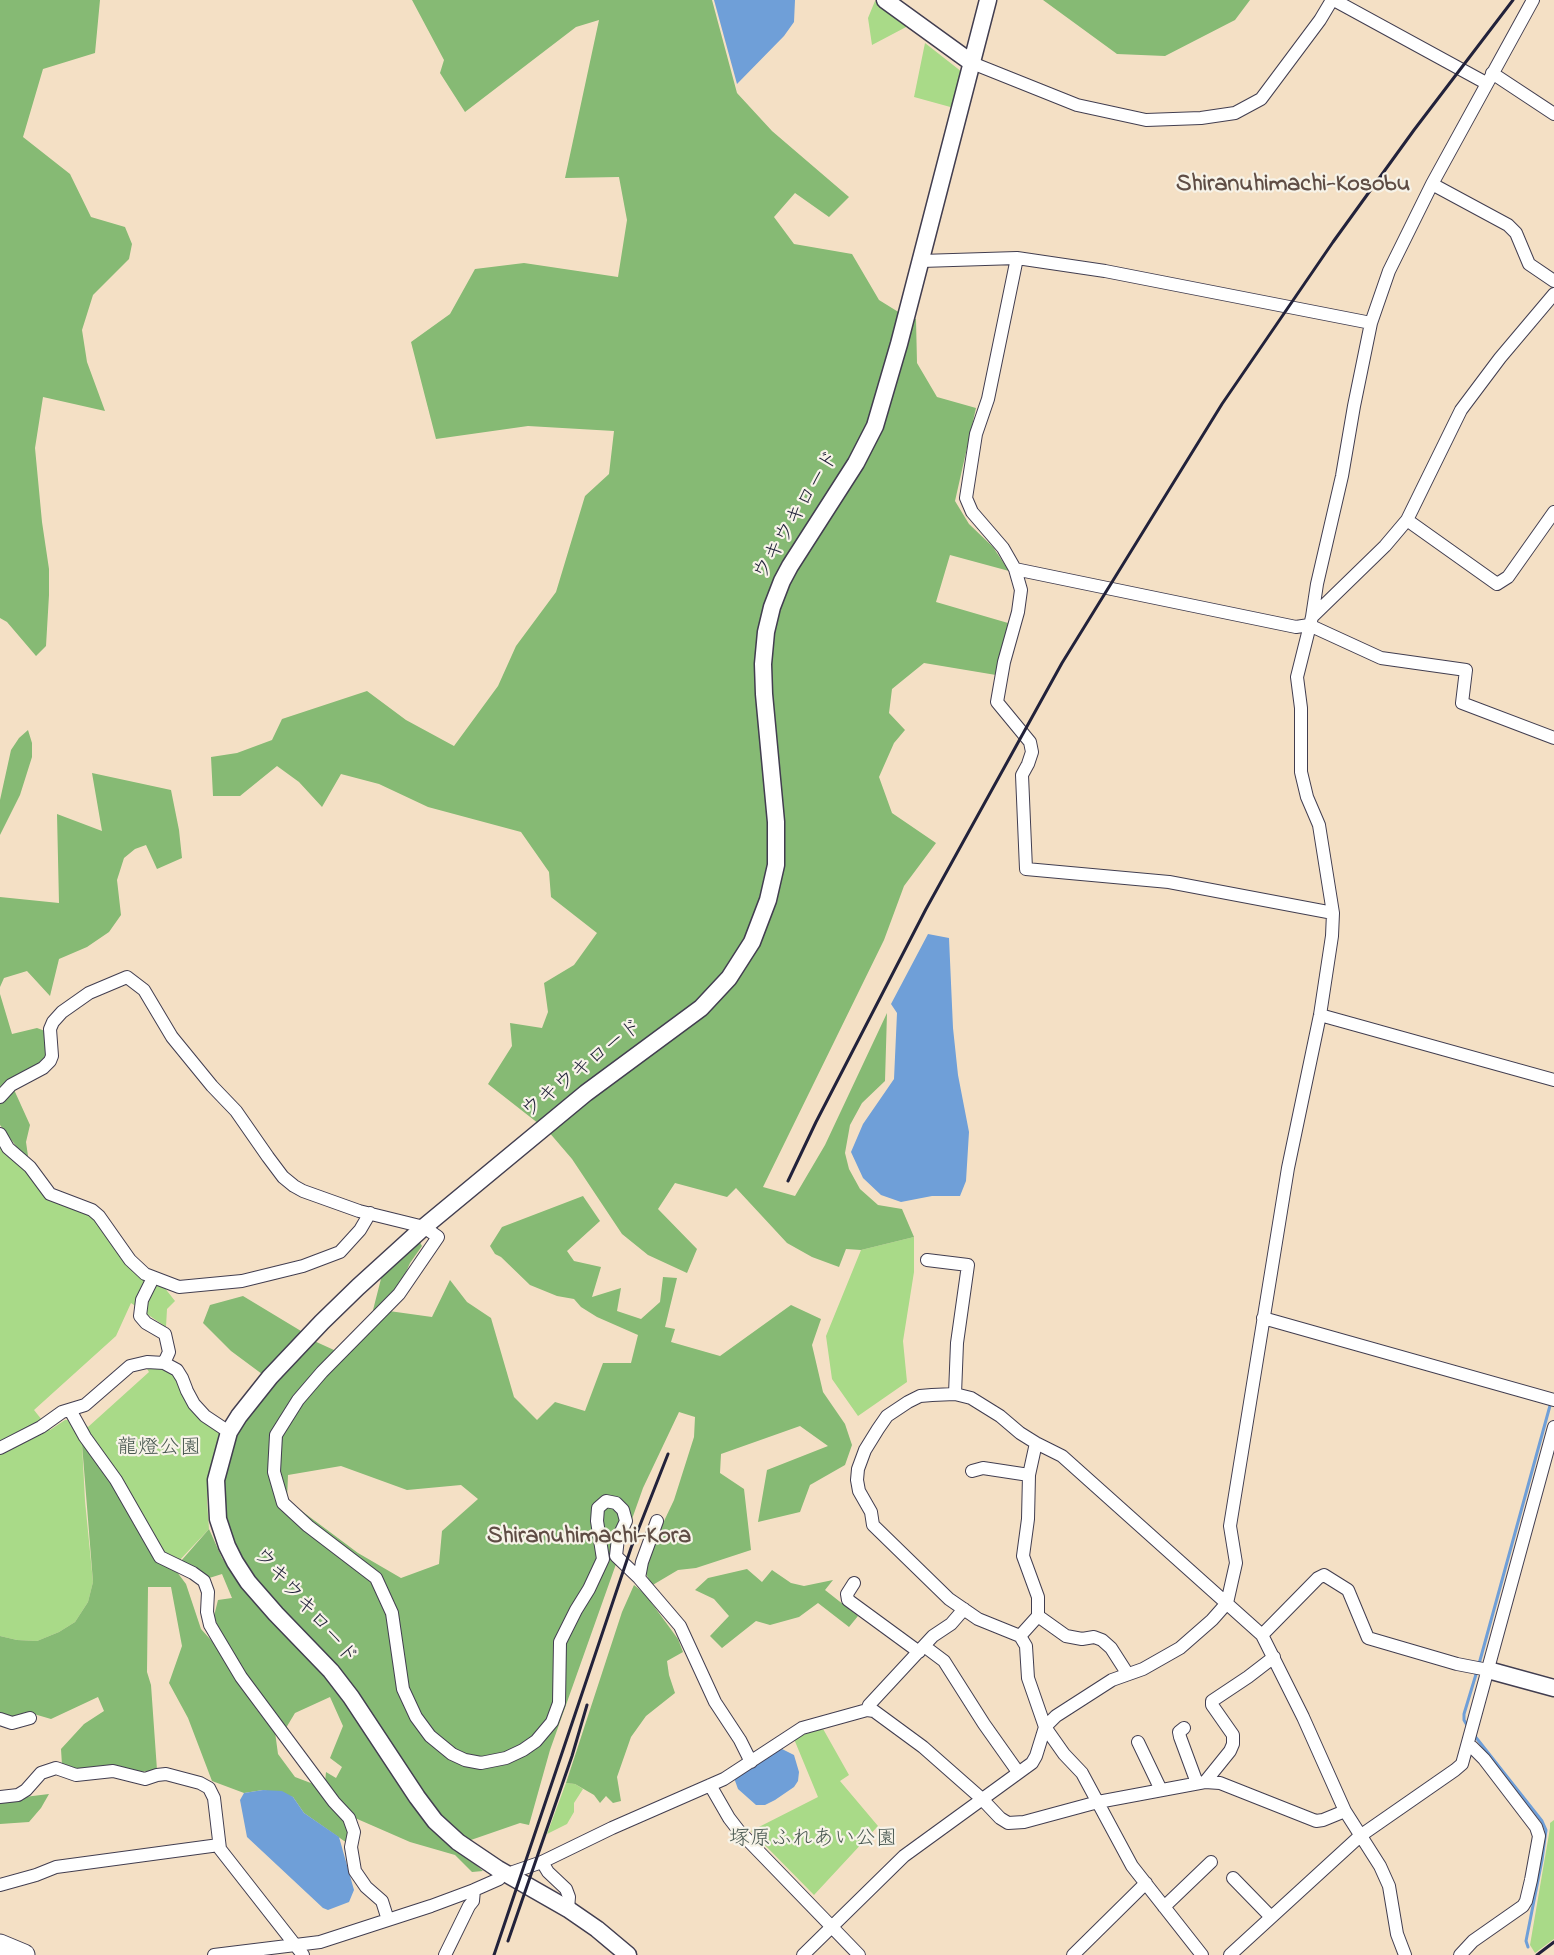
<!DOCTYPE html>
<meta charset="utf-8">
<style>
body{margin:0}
canvas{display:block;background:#f4e0c5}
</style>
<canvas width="1554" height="1955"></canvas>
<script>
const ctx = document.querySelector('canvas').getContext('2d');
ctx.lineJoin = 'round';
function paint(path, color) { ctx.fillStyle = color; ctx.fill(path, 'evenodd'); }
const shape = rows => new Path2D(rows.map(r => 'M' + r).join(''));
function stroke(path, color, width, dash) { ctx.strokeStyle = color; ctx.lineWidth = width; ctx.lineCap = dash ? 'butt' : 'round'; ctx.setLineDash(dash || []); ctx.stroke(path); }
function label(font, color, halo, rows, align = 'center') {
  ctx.font = font + ' "Indie Flower","Klee One",sans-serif'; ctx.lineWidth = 4.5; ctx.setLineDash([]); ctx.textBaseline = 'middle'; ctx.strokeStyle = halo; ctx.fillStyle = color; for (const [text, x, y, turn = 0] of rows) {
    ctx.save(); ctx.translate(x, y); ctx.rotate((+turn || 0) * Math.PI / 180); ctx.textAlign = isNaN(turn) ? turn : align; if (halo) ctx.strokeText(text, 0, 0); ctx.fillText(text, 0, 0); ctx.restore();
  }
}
paint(shape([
 [875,1,888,12,908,26,872,45,868,18],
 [925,43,962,72,954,108,914,97],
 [0,1141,29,1171,42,1191,81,1207,164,1287,175,1301,167,1309,166,1327,131,1303,116,1336,34,1410,50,1430,65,1420,80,1420,88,1427,149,1372,146,1367,159,1366,171,1372,219,1430,219,1435,209,1475,207,1501,209,1529,177,1563,162,1556,82,1444,85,1501,93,1582,88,1602,75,1622,59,1632,37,1641,17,1640,0,1636],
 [914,1237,914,1272,903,1341,907,1382,858,1416,832,1379,826,1336,861,1250],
 [822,1727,849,1775,840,1781,878,1826,814,1895,751,1831,818,1797,794,1739,801,1734],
 [566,1783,575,1784,583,1789,574,1803,574,1812,567,1824,547,1834],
 [1554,1820,1554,1939,1535,1953,1530,1945,1550,1828,1550,1823]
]), '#a9da88');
paint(shape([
 [0,0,100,0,95,53,43,69,23,137,70,174,91,217,125,227,132,244,129,259,93,295,82,330,87,362,105,411,43,397,35,448,42,522,49,569,49,595,46,646,36,656,7,622,0,618],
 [412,0,712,0,737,93,772,131,849,197,829,217,795,193,774,217,794,244,852,254,879,300,900,313,916,319,917,363,937,397,976,408,955,501,969,524,993,547,1009,571,950,555,936,602,1008,623,996,675,924,663,892,689,889,713,905,730,894,743,879,777,892,813,936,843,904,886,884,940,763,1187,795,1196,825,1145,887,1013,885,1081,862,1103,850,1125,845,1153,849,1169,860,1189,878,1205,902,1209,914,1237,861,1250,846,1249,839,1267,812,1257,787,1243,736,1188,727,1197,675,1183,658,1209,697,1249,687,1273,648,1255,622,1234,572,1159,548,1131,488,1084,512,1046,510,1023,542,1028,548,1012,544,983,574,965,597,933,551,897,549,872,521,832,428,807,379,784,341,774,322,807,299,782,277,766,240,796,213,796,211,757,237,753,272,740,282,719,367,691,406,720,454,746,498,686,516,646,556,592,585,496,609,474,614,431,528,426,436,439,411,342,450,314,475,269,524,263,618,277,627,220,619,177,565,178,599,20,576,27,465,112,440,73,444,60],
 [1043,0,1250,0,1235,20,1165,56,1117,54],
 [28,730,32,743,32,757,20,795,0,835,0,800,11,750,19,738],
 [92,773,171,790,179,830,182,858,157,869,146,845,135,849,124,858,117,880,121,915,109,932,87,947,59,959,50,996,27,971,4,978,0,987,0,897,59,903,57,814,102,831],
 [0,994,12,1034,37,1028,45,1031,46,1061,11,1083,30,1125,26,1142,29,1163,0,1125],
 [583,1196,600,1221,567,1251,574,1261,601,1267,592,1297,621,1288,617,1311,641,1319,660,1302,663,1277,677,1278,665,1327,675,1329,671,1342,720,1356,791,1305,821,1319,812,1345,823,1392,845,1424,852,1445,845,1465,810,1485,800,1512,758,1522,767,1470,828,1446,800,1426,721,1454,720,1473,744,1489,751,1550,696,1568,678,1570,651,1586,645,1594,678,1639,683,1652,667,1661,669,1675,675,1693,646,1716,631,1737,617,1777,621,1801,613,1803,606,1796,600,1803,594,1795,575,1784,566,1783,622,1612,634,1585,645,1594,651,1586,646,1573,647,1557,674,1500,694,1437,695,1417,679,1412,643,1488,550,1750,529,1825,520,1823,468,1841,455,1847,483,1871,472,1872,455,1855,410,1842,355,1818,325,1783,326,1772,336,1778,342,1767,330,1758,343,1726,330,1697,295,1713,286,1728,243,1671,219,1629,214,1616,218,1600,232,1598,222,1574,206,1579,177,1572,186,1584,201,1629,220,1650,257,1710,275,1732,278,1754,295,1777,316,1785,343,1819,350,1831,347,1843,304,1813,293,1797,263,1790,244,1793,212,1781,188,1718,169,1683,182,1646,171,1587,148,1587,147,1672,151,1685,157,1770,140,1772,77,1770,62,1765,61,1749,84,1724,104,1711,98,1697,51,1719,27,1712,11,1717,0,1713,0,1636,17,1640,37,1641,59,1632,75,1622,88,1602,93,1582,82,1444,88,1440,174,1569,209,1529,222,1558,242,1587,327,1679,350,1684,260,1584,236,1547,225,1512,224,1474,229,1449,262,1374,231,1351,203,1323,210,1305,243,1296,301,1331,312,1340,345,1355,372,1314,383,1271,417,1237,422,1246,410,1263,389,1311,432,1317,450,1280,467,1302,491,1318,514,1397,537,1420,555,1402,585,1411,603,1363,631,1363,638,1335,597,1317,581,1307,574,1299,557,1296,530,1285,501,1257,495,1254,490,1246,502,1227],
 [341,1466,407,1490,461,1485,478,1499,442,1531,439,1564,401,1578,358,1553,287,1500,288,1475],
 [747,1569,762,1582,772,1570,791,1583,804,1586,833,1580,825,1590,858,1616,849,1627,818,1603,799,1617,770,1625,756,1621,722,1648,710,1636,729,1616,714,1599,695,1590,708,1578],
 [49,1794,41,1808,29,1822,0,1824,0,1800]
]), '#86ba74');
paint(shape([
 [714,0,795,0,794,22,784,36,737,84],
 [928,934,949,938,953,1028,958,1075,969,1132,966,1181,960,1196,932,1196,901,1202,881,1195,863,1178,851,1152,863,1124,894,1079,897,1013,891,1004],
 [782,1749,794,1755,799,1772,798,1781,794,1787,775,1800,765,1805,756,1805,738,1789,734,1778,776,1750],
 [263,1790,282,1791,293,1797,304,1813,339,1837,354,1890,349,1902,328,1910,323,1908,247,1837,240,1800,244,1793]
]), '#6f9fd8');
stroke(shape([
 [1479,1664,1551,1402],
 [1468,1727,1464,1720,1464,1714,1477,1671],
 [1474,1735,1542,1821,1546,1830,1542,1860,1526,1941,1528,1947]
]), '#6f9fd8', 3);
const street = shape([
 [1334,0,1486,83],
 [972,63,1077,105,1146,120,1201,118,1235,113,1261,99,1320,20,1332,0],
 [1492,73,1554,114],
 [1432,184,1508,225,1516,233,1529,264,1554,281],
 [1017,258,988,399,976,434,966,498,972,512,1003,548,1015,569,1021,590,1018,612,1004,662,997,702,1030,742,1032,752,1028,764,1022,775,1026,869,1169,882,1333,913],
 [921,261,1017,258,1105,271,1371,323],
 [1407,520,1497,584,1508,577,1554,512],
 [1015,569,1296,627,1309,625,1381,658,1466,670,1462,703,1554,738],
 [1312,617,1385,546,1407,520,1461,410,1500,358,1554,294],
 [1320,1015,1554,1080],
 [0,1097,11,1085,43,1068,50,1061,52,1056,50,1029,53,1022,62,1012,89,993,127,977,144,990,172,1037,212,1086,236,1111,268,1157,283,1177,294,1186,303,1191,359,1211,424,1227,438,1237,399,1294,322,1372,298,1400,276,1435,274,1472,283,1503,308,1526,376,1578,392,1613,403,1689,416,1717,430,1736,452,1754,465,1760,481,1763,506,1758,523,1750,536,1741,552,1722,559,1703,560,1642,576,1610,589,1589,603,1559,597,1521,598,1508,606,1501,616,1503,623,1510,626,1521,618,1538,616,1556,639,1578,680,1626,715,1702,740,1740,751,1762],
 [0,1134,8,1148,30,1167,50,1194,92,1210,99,1216,130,1260,145,1274,179,1287,242,1281,303,1266,340,1252,360,1230,370,1213],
 [927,1260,968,1265,957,1343,955,1394],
 [153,1278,142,1300,140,1316,146,1323,165,1334,169,1352,164,1363],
 [1263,1318,1554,1400],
 [70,1410,85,1437,116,1480,160,1557,193,1573,204,1581,208,1592,207,1612,210,1625,241,1677,334,1802,349,1818,354,1832,351,1847,355,1871,366,1887,382,1901,388,1920],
 [0,1448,41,1427,62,1412,85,1405,130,1366,147,1362,164,1363,177,1370,182,1378,187,1391,194,1404,205,1416,229,1432],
 [972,1471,983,1468,1029,1475],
 [639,1578,642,1562,657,1521],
 [854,1583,847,1594,848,1600,919,1652],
 [1038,1616,1066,1636,1082,1639,1094,1637,1102,1640,1111,1648,1127,1673],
 [1262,1635,1318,1578,1324,1575,1348,1590,1368,1638,1457,1664,1488,1670],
 [1020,1636,1038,1616,1038,1597,1023,1556,1028,1519,1029,1475,1036,1443],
 [924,1646,944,1661,984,1724,1018,1772],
 [867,1710,869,1705,933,1636,951,1624,964,1609],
 [0,1719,12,1723,30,1718],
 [1184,1728,1179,1732,1180,1737,1197,1783],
 [1138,1742,1161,1790],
 [1205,1782,1230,1751,1233,1744,1233,1735,1212,1705,1212,1701,1248,1677,1274,1657],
 [710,1785,729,1818,739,1831,859,1955],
 [0,1797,18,1795,26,1790,41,1773,56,1768,76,1775,113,1771,145,1779,157,1775,166,1774,200,1783,209,1788,214,1798,220,1849,303,1955],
 [542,1862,548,1872,566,1889,569,1897,568,1909],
 [513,1872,542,1862,612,1828,724,1779,802,1728,867,1710,874,1711,923,1747,982,1799,1000,1818,1008,1823,1024,1822,1098,1802,1205,1782,1220,1783,1316,1821,1323,1820,1345,1811],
 [1233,1878,1271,1917],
 [0,1885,36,1875,56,1867,219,1845],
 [1164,1907,1211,1862],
 [214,1955,320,1942,431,1906,474,1890,499,1879],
 [445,1955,469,1906,473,1901,474,1890],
 [803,1955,904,1856,1032,1763,1036,1756,1045,1727,1056,1716,1112,1680,1143,1669,1180,1648,1212,1620,1227,1603,1236,1563,1230,1526,1288,1168,1320,1015,1332,936,1333,913,1319,825,1307,797,1301,772,1301,708,1297,677,1312,617,1317,584,1342,476,1354,406,1371,323,1389,271,1432,184,1533,0],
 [1073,1955,1146,1883],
 [1202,1955,1132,1866,1082,1773,1064,1754,1045,1727,1028,1678,1026,1646,1020,1636,978,1619,949,1599,873,1525,871,1512,859,1491,857,1480,858,1469,865,1450,878,1429,887,1416,908,1402,920,1396,932,1395,955,1394,971,1398,1000,1416,1020,1433,1036,1443,1062,1456,1262,1635,1303,1717,1345,1811,1380,1866,1389,1886,1397,1934,1405,1955],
 [1230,1955,1360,1836,1455,1770,1462,1764,1554,1427],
 [1460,1955,1473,1941,1523,1906,1526,1901,1531,1880,1539,1836,1536,1827,1484,1759,1472,1747,1468,1746]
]);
const secondary = shape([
 [885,0,972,63],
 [1488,1670,1554,1688],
 [628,1955,597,1929,568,1909,498,1869,458,1842,435,1821,417,1797,351,1697,331,1671,276,1614,248,1582,235,1562,227,1546,218,1519,216,1480,229,1432,239,1416,270,1377,322,1322,358,1287,424,1227,586,1093,701,1008,729,978,752,942,768,900,776,865,776,822,764,694,763,664,766,632,772,607,782,581,790,566,856,463,875,426,899,344,988,0]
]);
const highway = shape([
 [0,1945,24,1955]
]);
stroke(street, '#423e50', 14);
stroke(secondary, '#423e50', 19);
stroke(highway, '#423e50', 23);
stroke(street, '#fff', 12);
stroke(secondary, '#fff', 16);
stroke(highway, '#fff', 21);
stroke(shape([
 [788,1181,816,1122,926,909,1062,663,1222,404,1333,242,1414,130,1513,0],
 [508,1941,572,1756,587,1705],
 [494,1955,631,1548,668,1454],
 [1537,1955,1554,1942]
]), '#22223b', 3);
label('21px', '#22223b', '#f7f3e8', [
 ["ウキウキロード",798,516,-59],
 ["ウキウキロード",583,1070,-38],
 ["ウキウキロード",304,1607,49]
]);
label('21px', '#4a5952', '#f7f3e8', [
 ["龍燈公園",159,1450],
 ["塚原ふれあい公園",813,1841]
]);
label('bold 24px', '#5f4d45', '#f7f3e8', [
 ["Shiranuhimachi-Kosobu",1293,186],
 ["Shiranuhimachi-Kora",589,1538]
]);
</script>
